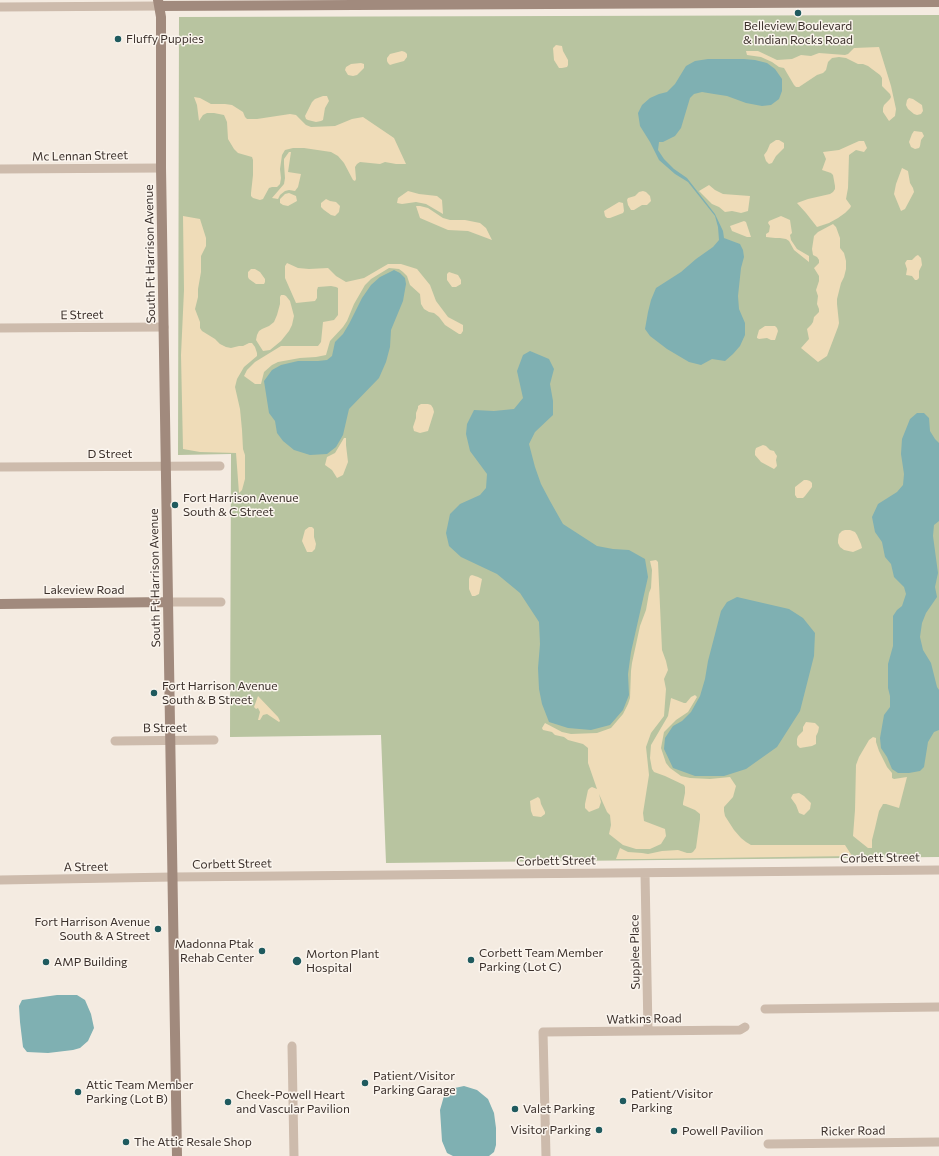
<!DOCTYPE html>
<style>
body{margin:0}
canvas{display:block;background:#f4ebe1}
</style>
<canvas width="939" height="1156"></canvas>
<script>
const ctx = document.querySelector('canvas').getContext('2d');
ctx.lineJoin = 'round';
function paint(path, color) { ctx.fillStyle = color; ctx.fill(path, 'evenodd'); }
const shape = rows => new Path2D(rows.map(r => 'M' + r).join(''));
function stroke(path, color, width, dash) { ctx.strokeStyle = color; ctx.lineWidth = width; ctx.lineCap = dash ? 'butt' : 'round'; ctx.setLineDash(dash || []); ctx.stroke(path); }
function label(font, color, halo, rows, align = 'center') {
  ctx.font = font + ' Commissioner,sans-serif'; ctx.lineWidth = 3; ctx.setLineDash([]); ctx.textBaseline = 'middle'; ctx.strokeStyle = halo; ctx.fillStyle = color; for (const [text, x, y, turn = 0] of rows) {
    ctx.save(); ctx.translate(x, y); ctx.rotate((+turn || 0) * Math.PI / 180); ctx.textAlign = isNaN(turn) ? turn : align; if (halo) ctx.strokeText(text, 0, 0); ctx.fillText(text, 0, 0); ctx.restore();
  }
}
paint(shape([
 [939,15,939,857,386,863,381,735,230,737,231,454,178,455,179,17]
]), '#b8c4a0');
paint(shape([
 [556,45,562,46,563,51,568,60,568,65,567,67,562,68,559,68,554,60,553,48],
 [879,47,891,86,896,109,895,116,889,121,883,112,883,108,884,105,890,99,891,97,890,94,882,86,882,78,880,75,868,66,863,64,858,64,846,58,839,57,832,58,828,62,826,70,823,73,817,75,799,87,796,87,794,85,784,68,779,67,772,62,761,57,747,55,746,51,758,51,777,60,792,59,801,55,811,56,819,53,845,55,848,54,854,48],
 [402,51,405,52,407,54,407,57,404,61,393,64,390,65,388,63,387,61,387,58,390,54],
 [361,63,364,64,364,68,357,75,353,76,348,75,345,70,346,67,351,64],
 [323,96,327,96,329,101,325,108,323,120,321,121,316,122,308,120,306,119,305,116,312,102,315,99],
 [194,97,200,98,211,104,225,104,232,105,243,112,245,117,247,119,257,119,290,114,296,115,306,125,311,127,335,126,352,119,363,117,394,138,406,164,396,164,385,162,380,164,360,162,357,164,355,167,356,179,355,181,353,180,344,163,338,156,331,152,304,148,293,148,285,150,282,155,280,169,281,178,280,184,277,187,272,187,269,188,263,199,260,200,253,198,251,196,251,193,253,175,253,160,252,157,238,153,234,149,228,139,227,122,224,115,214,113,207,113,203,115,199,121,197,105],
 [909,98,913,99,922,105,923,111,921,114,917,115,914,114,908,109,906,105,907,100],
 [914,131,922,132,924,136,921,140,920,146,919,148,915,149,911,147,909,142,912,134],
 [776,140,779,140,784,143,784,148,776,156,772,163,769,164,766,161,764,155,767,151,770,144],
 [859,141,864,141,867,148,864,152,856,150,849,155,848,188,846,199,851,206,850,208,845,213,838,218,829,223,817,227,806,213,797,203,808,199,830,194,833,192,835,189,835,186,833,175,831,173,822,170,826,159,823,152,839,150],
 [289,152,291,152,288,172,301,174,298,187,295,191,289,190,285,191,280,195,278,199,272,198,284,184,285,178,284,164,284,159],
 [902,168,908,171,910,183,913,188,914,192,905,209,901,211,894,194,896,184],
 [709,185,715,190,723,194,750,196,748,211,741,213,732,211,725,212,719,207,712,204,699,191],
 [408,191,419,194,437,196,442,200,443,214,426,204,416,202,402,204,397,203,398,198],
 [643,191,646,192,650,196,651,201,647,205,642,205,634,210,631,210,628,205,627,200,628,198,635,196,639,192],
 [289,193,296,196,297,201,288,206,283,205,280,203,280,199,285,194],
 [326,199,330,201,336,202,340,206,339,212,335,216,331,215,324,210,321,207,321,203],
 [619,202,623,203,624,211,623,213,610,218,607,218,605,216,604,211],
 [416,206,420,206,428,208,443,218,450,220,465,220,480,223,486,228,492,240,468,231,448,230,420,218],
 [183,216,200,219,206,238,206,246,201,256,201,272,198,289,198,297,195,309,200,322,200,328,202,331,215,339,220,344,226,347,231,348,239,346,243,346,249,343,252,343,255,347,257,353,257,356,244,367,237,379,235,387,240,409,242,430,243,449,245,455,245,479,242,490,239,493,236,453,200,452,183,449,181,355,184,290],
 [781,216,790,220,792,233,790,235,791,240,797,249,809,256,809,262,794,250,789,241,786,239,780,238,775,238,766,237,766,234,769,232,770,226,768,223,769,221],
 [744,221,746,222,751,237,747,237,732,231,730,226],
 [833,224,836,227,840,238,840,248,844,253,846,261,846,269,844,277,841,283,837,299,837,304,839,323,838,327,827,356,818,362,801,348,809,339,807,329,811,325,813,322,814,317,819,312,819,309,817,304,818,296,816,290,819,281,819,276,814,268,819,263,819,260,817,257,813,255,812,249,814,236,818,232],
 [918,255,921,258,922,265,919,271,919,278,917,280,915,280,912,276,906,275,907,269,905,263,907,260,912,260,916,256],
 [287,263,298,268,309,269,328,268,336,276,346,282,364,278,388,264,401,264,417,269,430,285,436,301,448,317,463,325,463,331,461,334,459,334,445,325,439,317,434,313,429,312,424,309,421,304,420,294,410,285,407,276,403,272,399,269,389,268,371,279,365,285,354,304,347,321,343,327,330,341,326,355,316,357,300,358,278,362,272,365,264,372,261,384,255,384,244,376,247,370,255,362,281,346,318,346,321,342,323,322,334,320,338,315,338,288,336,287,331,286,318,287,317,290,317,298,315,301,296,303,285,278,285,266],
 [251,269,255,269,260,272,265,279,265,282,264,284,256,284,249,279,248,277,248,272],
 [449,272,458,275,461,280,461,284,456,287,452,287,447,280,447,274],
 [281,295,284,295,286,296,290,301,294,316,292,325,289,331,281,341,270,350,263,351,256,340,257,335,259,331,262,329,269,326,274,322,277,315,280,304,280,297],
 [765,326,775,326,777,328,778,331,775,340,771,340,767,338,759,339,757,338,757,337,759,330],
 [421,404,428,404,431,405,433,408,434,412,428,431,420,433,414,431,413,427,416,418,416,413,418,408,418,406],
 [344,438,346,438,346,445,348,462,343,475,337,478,332,470,325,465,327,457,335,453],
 [763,445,766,446,770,450,774,451,775,453,777,456,776,460,777,466,774,469,761,462,755,455,755,451,756,448],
 [804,480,807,480,810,481,812,483,812,487,805,496,803,498,797,498,795,495,795,487],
 [309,527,312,527,314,529,314,537,316,544,315,549,312,552,307,552,302,541,305,530],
 [845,530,850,530,855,532,857,535,861,544,862,548,860,549,853,552,844,550,840,547,838,543,838,540,839,534,842,531],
 [656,560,658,562,662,650,666,661,668,670,664,679,666,689,664,716,651,733,646,747,649,775,643,813,644,821,665,829,666,836,661,844,650,849,636,849,623,845,609,834,611,825,610,815,607,812,599,794,601,802,599,808,589,812,585,808,585,804,588,790,590,788,592,787,597,789,588,763,588,748,583,744,568,740,564,737,555,735,552,732,543,730,542,728,545,723,562,732,571,734,597,733,611,728,623,714,628,704,630,698,631,671,632,663,640,626,646,610,649,593,651,588,652,570,650,561],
 [472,575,478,577,482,579,479,594,475,596,472,596,469,589,469,579,470,576],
 [695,695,697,697,688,712,676,720,664,732,661,748,666,763,670,768,681,776,690,778,710,779,730,777,736,786,733,797,724,807,724,811,725,816,734,830,741,838,746,842,751,845,845,845,852,856,644,859,616,859,620,848,628,852,642,853,648,854,662,851,678,850,687,853,691,853,693,852,696,848,700,819,700,814,695,810,683,805,683,803,685,793,685,787,684,785,665,776,654,772,652,769,650,758,651,745,668,716,671,698,684,703,686,703,691,697],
 [258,696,278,717,280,721,279,722,267,714,263,715,260,720,258,720,260,712,258,708,256,709,254,707],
 [806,722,815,723,819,727,818,732,816,736,816,744,812,746,800,748,797,745,797,739,798,736,803,731,803,727],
 [873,737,876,738,876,742,879,751,887,767,892,773,892,778,894,779,907,777,899,808,886,804,883,804,882,806,879,811,875,828,872,840,872,848,868,848,853,836,855,810,856,765,859,757,869,740],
 [799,793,804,796,811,803,810,809,804,815,799,813,796,805,791,798,793,794],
 [538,797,540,799,541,804,545,812,545,814,541,817,533,816,531,811,530,801]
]), '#efdcb8');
paint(shape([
 [708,59,744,59,755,60,767,63,775,69,782,79,782,91,779,99,771,105,762,106,746,103,727,96,714,94,702,92,694,94,690,98,681,128,675,136,663,142,659,142,658,150,664,159,674,169,687,178,715,214,723,231,724,238,740,244,743,250,744,257,741,268,738,296,739,309,745,323,745,335,740,346,733,354,725,361,712,359,701,365,689,362,667,349,650,336,645,329,648,312,651,300,656,288,681,272,696,259,713,247,719,240,718,227,715,216,688,182,675,174,659,160,650,142,640,126,638,113,642,105,650,98,659,94,667,92,675,84,686,66,695,61],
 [394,270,400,273,405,278,406,284,403,301,391,330,390,347,386,362,379,378,349,409,343,435,336,447,327,454,310,455,294,450,283,441,277,433,275,421,269,413,264,381,272,370,281,365,298,361,318,361,327,360,332,356,335,342,343,334,349,324,362,298,371,285,380,277],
 [530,351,549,359,554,369,550,384,553,401,553,415,535,432,529,444,535,467,541,484,550,501,563,524,597,546,613,549,629,550,645,559,648,577,631,652,628,674,629,695,623,710,610,725,591,730,568,728,549,722,542,704,539,689,538,668,540,644,539,622,520,593,497,574,461,557,449,546,446,533,450,514,460,504,480,495,486,488,487,474,470,451,466,434,467,424,474,410,494,411,514,409,523,398,517,371,523,355],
 [917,413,924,413,929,418,930,431,935,439,939,443,939,521,934,525,933,536,938,573,935,587,937,597,926,613,922,623,920,637,923,650,931,663,937,687,939,690,939,730,934,732,928,742,924,767,920,771,909,773,898,773,892,769,887,757,881,748,880,738,884,715,890,707,890,696,888,688,888,664,893,646,893,616,897,610,902,606,906,594,904,587,894,577,891,564,885,557,882,542,875,532,872,517,878,504,897,492,903,485,904,474,901,454,902,439,910,419],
 [737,597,789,609,803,618,815,633,814,656,800,711,777,747,746,769,724,776,695,776,673,768,664,749,665,738,673,726,682,721,691,712,700,696,705,679,708,661,721,611,727,602],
 [57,995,77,995,85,1000,91,1014,94,1028,88,1041,80,1048,73,1050,48,1053,27,1052,23,1047,20,1022,19,1006,22,1000],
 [464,1086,477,1090,488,1099,494,1113,496,1128,496,1145,494,1152,489,1156,453,1156,447,1153,442,1141,440,1110,444,1096,450,1089]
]), '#7fb0b2');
stroke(shape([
 [0,7,159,6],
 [0,169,161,168],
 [0,328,164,327],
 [0,467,220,466],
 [168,602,221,602],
 [115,741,214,740],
 [645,873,648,1031],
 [0,880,173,877,939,870],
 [765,1009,939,1007],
 [292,1046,294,1156],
 [768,1144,939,1142],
 [546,1156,543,1032,740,1030,745,1027]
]), '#cdbbac', 9);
stroke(shape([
 [158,0,161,17,161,168,177,1156],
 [159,6,939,2],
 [0,604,168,602]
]), '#a18a7d', 10);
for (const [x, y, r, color] of [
 [798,13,4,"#1f5a5e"],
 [118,39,4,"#1f5a5e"],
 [175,505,4,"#1f5a5e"],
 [154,693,4,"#1f5a5e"],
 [158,929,4,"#1f5a5e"],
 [262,951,4,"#1f5a5e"],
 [471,960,4,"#1f5a5e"],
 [297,961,5,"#1f5a5e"],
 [46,962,4,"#1f5a5e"],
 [365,1083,4,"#1f5a5e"],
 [78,1092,4,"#1f5a5e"],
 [623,1101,4,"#1f5a5e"],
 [228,1102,4,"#1f5a5e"],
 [515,1109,4,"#1f5a5e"],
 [599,1130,4,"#1f5a5e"],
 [674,1131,4,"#1f5a5e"],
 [126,1142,4,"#1f5a5e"]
]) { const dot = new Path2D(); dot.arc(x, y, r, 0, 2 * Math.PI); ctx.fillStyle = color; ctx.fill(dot); stroke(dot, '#fbf5ee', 1.5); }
label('12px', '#3b302b', '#fbf5ee', [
 ["Belleview Boulevard",798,26,"center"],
 ["& Indian Rocks Road",798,40,"center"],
 ["Fluffy Puppies",126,39],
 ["Fort Harrison Avenue",183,498],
 ["South & C Street",183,512],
 ["Fort Harrison Avenue",162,686],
 ["South & B Street",162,700],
 ["Fort Harrison Avenue",150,922,"right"],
 ["South & A Street",150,936,"right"],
 ["Madonna Ptak",254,944,"right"],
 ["Rehab Center",254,958,"right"],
 ["Corbett Team Member",479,953],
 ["Parking (Lot C)",479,967],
 ["Morton Plant",306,954],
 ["Hospital",306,968],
 ["AMP Building",54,962],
 ["Patient/Visitor",373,1076],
 ["Parking Garage",373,1090],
 ["Attic Team Member",86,1085],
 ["Parking (Lot B)",86,1099],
 ["Patient/Visitor",631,1094],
 ["Parking",631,1108],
 ["Cheek-Powell Heart",236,1095],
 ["and Vascular Pavilion",236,1109],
 ["Valet Parking",523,1109],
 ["Visitor Parking",591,1130,"right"],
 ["Powell Pavilion",682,1131],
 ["The Attic Resale Shop",134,1142]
], 'left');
label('12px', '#3b302b', '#fbf5ee', [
 ["Mc Lennan Street",80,156,-1],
 ["South Ft Harrison Avenue",150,254,-91],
 ["E Street",82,315,-1],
 ["D Street",110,454],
 ["South Ft Harrison Avenue",155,578,-91],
 ["Lakeview Road",84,590],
 ["B Street",165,728,-1],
 ["Corbett Street",880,858,-1],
 ["Corbett Street",556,861,-1],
 ["Corbett Street",232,864,-1],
 ["A Street",86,867,-1],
 ["Supplee Place",635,952,-91],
 ["Watkins Road",644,1019,-1],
 ["Ricker Road",853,1131,-1]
]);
</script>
